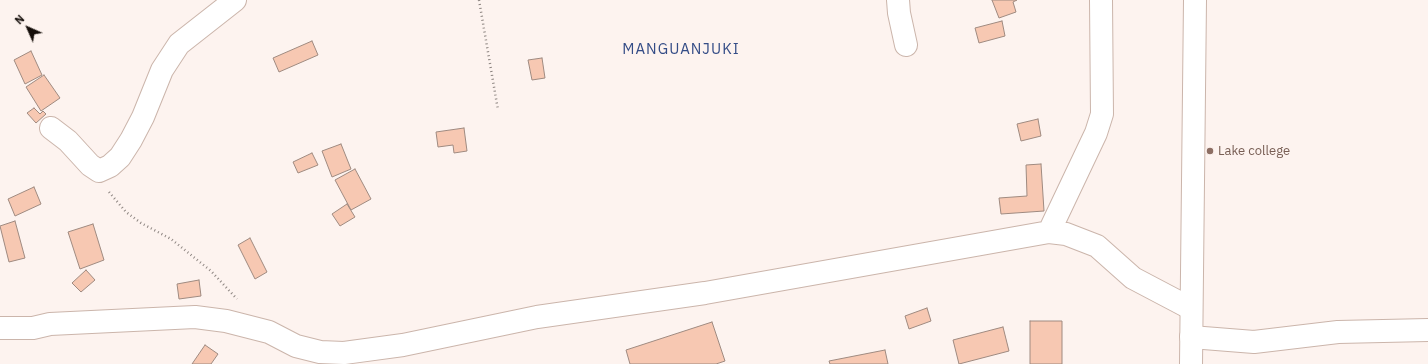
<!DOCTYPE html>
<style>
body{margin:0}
#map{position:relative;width:1428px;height:364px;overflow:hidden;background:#fdf3ef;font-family:"IBM Plex Sans",sans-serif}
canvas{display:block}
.north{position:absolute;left:8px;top:8px;width:40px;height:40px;-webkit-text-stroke:3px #fdf3ef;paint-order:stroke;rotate:315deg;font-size:11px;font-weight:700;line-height:16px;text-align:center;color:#150e0a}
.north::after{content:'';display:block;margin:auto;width:14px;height:18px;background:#150e0a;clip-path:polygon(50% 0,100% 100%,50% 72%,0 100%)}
</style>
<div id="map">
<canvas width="1428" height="364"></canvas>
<div class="north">N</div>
</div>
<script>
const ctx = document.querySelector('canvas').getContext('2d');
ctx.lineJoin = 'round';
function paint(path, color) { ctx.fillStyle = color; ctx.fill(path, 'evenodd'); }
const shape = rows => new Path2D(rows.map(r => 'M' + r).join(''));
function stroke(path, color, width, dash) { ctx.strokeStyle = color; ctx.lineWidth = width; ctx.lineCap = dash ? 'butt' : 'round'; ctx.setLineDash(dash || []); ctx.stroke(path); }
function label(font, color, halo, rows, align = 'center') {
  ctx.font = font + ' "IBM Plex Sans",sans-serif'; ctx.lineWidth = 3.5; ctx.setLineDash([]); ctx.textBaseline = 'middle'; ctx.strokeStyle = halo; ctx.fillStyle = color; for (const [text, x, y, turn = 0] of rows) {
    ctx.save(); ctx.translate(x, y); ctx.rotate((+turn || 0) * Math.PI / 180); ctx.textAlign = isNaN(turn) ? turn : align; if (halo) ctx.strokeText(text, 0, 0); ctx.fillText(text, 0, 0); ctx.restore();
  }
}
const building = shape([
 [992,0,1017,0,1013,2,1016,12,999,18,992,0],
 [1002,21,1005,36,979,43,975,28,1002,21],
 [312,41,318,55,279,72,273,58,312,41],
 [31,51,42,75,25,84,14,60,31,51],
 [542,58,545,78,532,80,528,60,542,58],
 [44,75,60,98,41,111,26,87,44,75],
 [34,108,40,114,43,111,46,114,36,123,27,113,34,108],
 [1038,119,1041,136,1021,141,1017,124,1038,119],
 [464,128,467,151,454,153,453,145,438,147,436,132,464,128],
 [341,144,351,169,332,177,322,151,341,144],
 [312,153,318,165,298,173,293,162,312,153],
 [1041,164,1044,211,1001,214,999,198,1027,196,1026,165,1041,164],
 [355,169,371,199,351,210,335,180,355,169],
 [34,187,41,204,15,216,8,199,34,187],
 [347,204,355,217,340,226,332,214,347,204],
 [15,221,25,258,9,262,0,226,15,221],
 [93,224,104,260,80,269,68,232,93,224],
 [250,238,267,272,255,279,238,245,250,238],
 [86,270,95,280,81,292,72,283,86,270],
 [199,280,201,296,179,299,177,284,199,280],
 [927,308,931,321,909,329,905,316,927,308],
 [1030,321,1062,321,1062,364,1030,364,1030,321],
 [712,322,725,361,716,364,630,364,626,350,712,322],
 [1003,327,1009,351,959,364,953,340,1003,327],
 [205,345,218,354,211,364,192,364,205,345],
 [885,350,888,364,830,364,829,361,885,350]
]);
paint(building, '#f7c8b2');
stroke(building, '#9f8a80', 1);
const minor = shape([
 [898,0,899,13,906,45],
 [51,128,68,141,90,165,99,171,110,166,120,157,131,140,143,117,162,70,179,44,235,0],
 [1049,232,1096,133,1102,114,1101,0],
 [0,328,33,328,50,324,195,317,226,321,269,332,296,346,320,352,344,353,403,345,537,317,705,293,1049,232,1066,234,1097,246,1133,278,1190,308],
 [1191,337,1254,342,1338,332,1428,330]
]);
const major = shape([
 [1191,364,1195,0]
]);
stroke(minor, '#cbb5ab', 24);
stroke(major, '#cbb5ab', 24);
stroke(shape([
 [479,0,498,110],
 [109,192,126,212,141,223,171,239,211,271,237,299]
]), '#8d8581', 2.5, [1, 3]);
stroke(minor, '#fff', 22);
stroke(major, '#fff', 22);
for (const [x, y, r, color] of [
 [1210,151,4,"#8d6e63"]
]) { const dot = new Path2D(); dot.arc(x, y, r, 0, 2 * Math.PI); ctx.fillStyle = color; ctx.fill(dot); stroke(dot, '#fdf3ef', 1.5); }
label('13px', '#785e54', '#fdf3ef', [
 ["Lake college",1218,151]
], 'left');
ctx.letterSpacing = '1px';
label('15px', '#344c86', '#fdf3ef', [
 ["MANGUANJUKI",681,50]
]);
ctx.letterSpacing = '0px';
</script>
